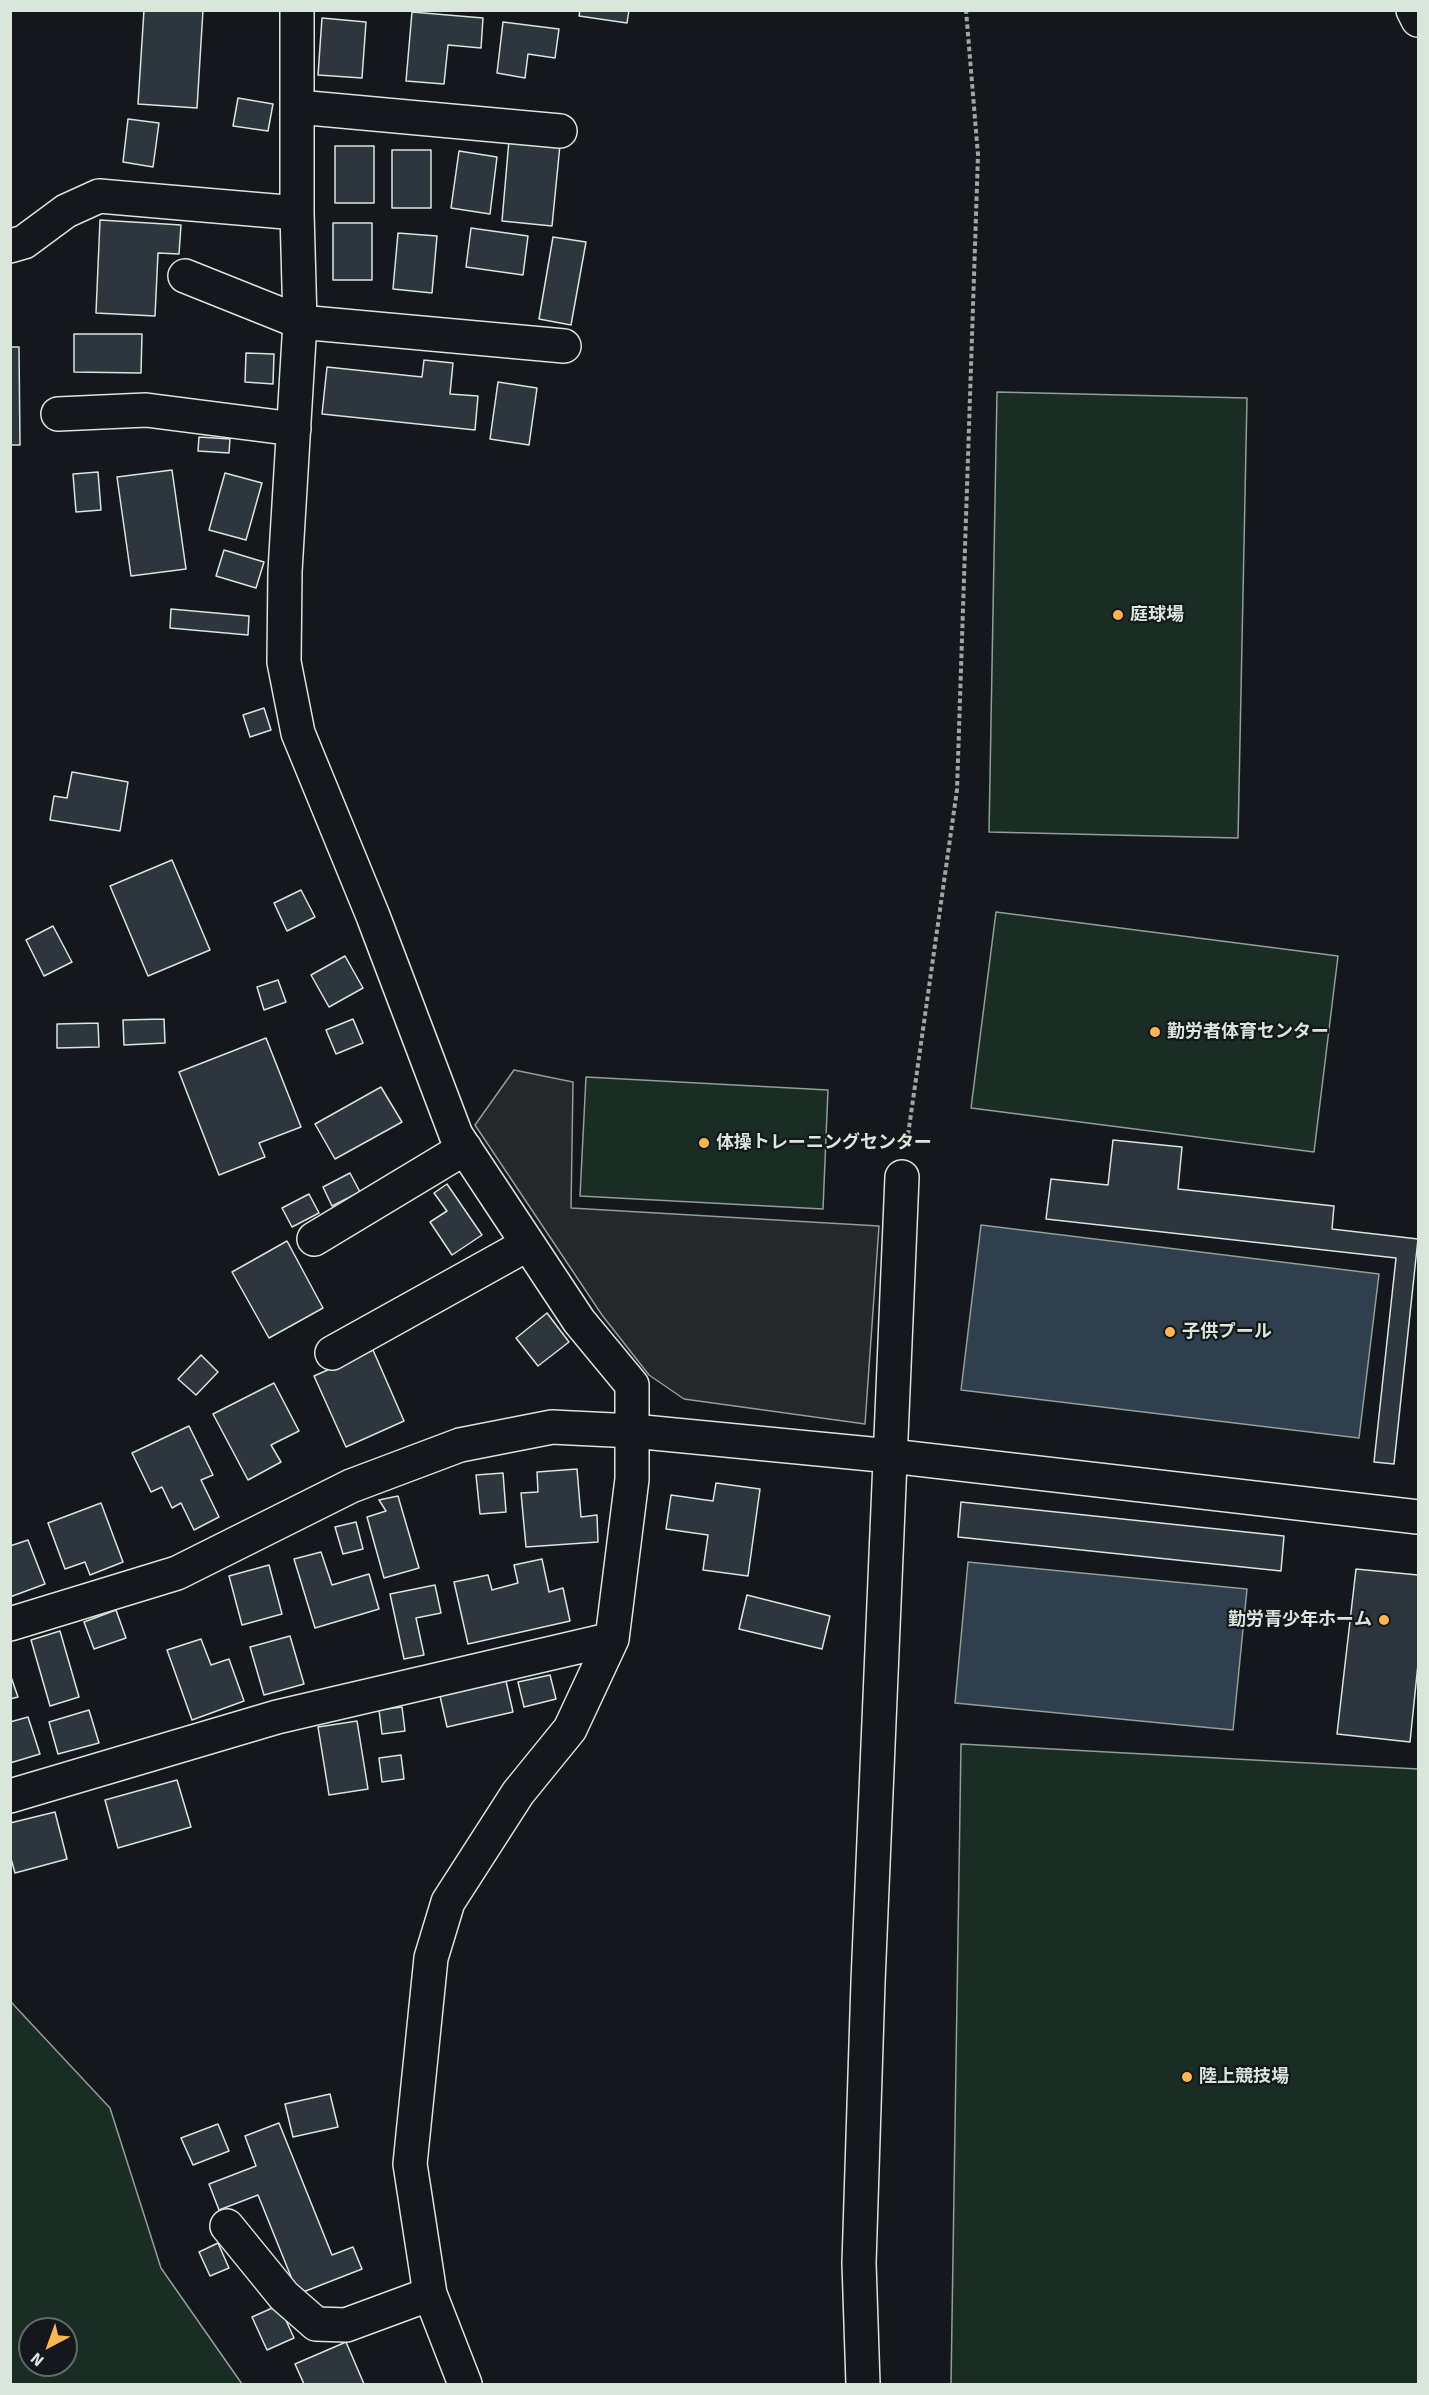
<!DOCTYPE html>
<meta charset="utf-8">
<style>
body{margin:0}
#map{position:relative;width:1429px;height:2395px;overflow:hidden;background:#14181c;font-family:Signika,sans-serif}
canvas{display:block}
.frame{position:absolute;inset:0;border:12px solid #d8e6dc;pointer-events:none}
.north{position:absolute;left:18px;top:2317px;width:60px;height:60px;box-sizing:border-box;background:#14181c;border:2px solid #626a69;border-radius:50%;rotate:221deg;font-size:16px;font-weight:700;line-height:24px;text-align:center;color:#d8e6dc}
.north::after{content:'';display:block;margin:auto;width:21px;height:27px;background:#ffb74d;clip-path:polygon(50% 0,100% 100%,50% 72%,0 100%)}
</style>
<div id="map">
<canvas width="1429" height="2395"></canvas>
<div class="frame"></div>
<div class="north">N</div>
</div>
<script>
const ctx = document.querySelector('canvas').getContext('2d');
ctx.lineJoin = 'round';
function paint(path, color) { ctx.fillStyle = color; ctx.fill(path, 'evenodd'); }
const shape = rows => new Path2D(rows.map(r => 'M' + r).join(''));
function stroke(path, color, width, dash) { ctx.strokeStyle = color; ctx.lineWidth = width; ctx.lineCap = dash ? 'butt' : 'round'; ctx.setLineDash(dash || []); ctx.stroke(path); }
function label(font, color, halo, rows, align = 'center') {
  ctx.font = font + ' Signika,"Noto Sans JP",sans-serif'; ctx.lineWidth = 4.5; ctx.setLineDash([]); ctx.textBaseline = 'middle'; ctx.strokeStyle = halo; ctx.fillStyle = color; for (const [text, x, y, turn = 0] of rows) {
    ctx.save(); ctx.translate(x, y); ctx.rotate((+turn || 0) * Math.PI / 180); ctx.textAlign = isNaN(turn) ? turn : align; if (halo) ctx.strokeText(text, 0, 0); ctx.fillText(text, 0, 0); ctx.restore();
  }
}
const green = shape([
 [997,392,1247,398,1238,838,989,832,997,392],
 [996,912,1338,956,1314,1152,971,1108,996,912],
 [586,1077,828,1090,823,1209,580,1196,586,1077],
 [961,1744,1418,1769,1418,2384,951,2384,961,1744],
 [11,2002,110,2108,161,2268,242,2384,11,2384,11,2002],
 [30,2329,66,2329,66,2365,30,2365,30,2329]
]);
paint(green, '#1a2d24');
stroke(green, '#939e99', 1.5);
const parking = shape([
 [514,1070,573,1082,571,1208,879,1226,865,1424,684,1399,649,1375,602,1315,475,1125,514,1070]
]);
paint(parking, '#24282b');
stroke(parking, '#939e99', 1.5);
const water = shape([
 [981,1225,1379,1274,1359,1438,961,1390,981,1225],
 [968,1562,1247,1589,1233,1730,955,1703,968,1562]
]);
paint(water, '#2f3f4d');
stroke(water, '#939e99', 1.5);
const building = shape([
 [144,10,203,10,197,108,138,104,144,10],
 [580,10,629,10,627,23,579,16,580,10],
 [412,12,483,18,481,48,448,45,444,84,406,81,412,12],
 [322,18,366,22,362,78,318,75,322,18],
 [503,22,559,29,555,58,528,54,525,78,497,73,503,22],
 [238,98,273,104,268,131,233,126,238,98],
 [128,119,159,123,153,167,123,162,128,119],
 [509,140,560,145,552,226,502,221,509,140],
 [335,146,374,146,374,203,335,203,335,146],
 [392,150,431,150,431,208,392,208,392,150],
 [459,151,497,157,490,214,451,208,459,151],
 [100,220,181,225,179,254,158,253,155,316,96,313,100,220],
 [333,223,372,223,372,280,333,280,333,223],
 [471,228,528,236,523,275,466,267,471,228],
 [398,233,437,236,432,293,393,289,398,233],
 [553,237,586,242,571,325,539,319,553,237],
 [74,334,142,334,141,373,74,372,74,334],
 [10,347,19,347,20,445,10,445,10,347],
 [246,353,274,354,273,384,245,382,246,353],
 [424,360,453,363,450,394,478,396,475,430,322,414,327,367,422,377,424,360],
 [498,382,537,388,529,445,490,439,498,382],
 [199,437,230,439,229,453,198,451,199,437],
 [172,470,186,569,131,576,117,477,172,470],
 [98,472,101,510,76,512,73,474,98,472],
 [225,473,262,483,246,540,209,530,225,473],
 [224,550,264,562,256,588,216,576,224,550],
 [171,609,249,616,248,635,170,628,171,609],
 [264,708,271,730,250,737,243,715,264,708],
 [72,772,128,782,120,831,50,820,54,796,67,798,72,772],
 [172,860,210,950,148,976,110,886,172,860],
 [301,890,315,917,287,931,274,903,301,890],
 [53,926,72,962,44,976,26,940,53,926],
 [345,956,363,988,329,1007,311,975,345,956],
 [278,980,286,1002,264,1010,257,987,278,980],
 [164,1019,165,1043,124,1045,123,1020,164,1019],
 [353,1019,363,1043,336,1054,326,1030,353,1019],
 [98,1023,99,1047,57,1048,57,1024,98,1023],
 [266,1038,301,1127,259,1143,265,1157,219,1175,179,1072,266,1038],
 [381,1087,402,1122,335,1159,315,1124,381,1087],
 [1113,1140,1182,1147,1178,1189,1334,1206,1332,1229,1418,1239,1394,1464,1374,1462,1396,1258,1046,1219,1051,1179,1108,1185,1113,1140],
 [350,1173,360,1192,332,1206,323,1187,350,1173],
 [447,1184,482,1235,452,1255,430,1222,447,1211,434,1193,447,1184],
 [309,1194,319,1213,292,1227,282,1208,309,1194],
 [287,1241,323,1308,269,1338,232,1272,287,1241],
 [547,1313,569,1342,538,1366,516,1338,547,1313],
 [373,1350,404,1421,346,1447,314,1376,373,1350],
 [201,1355,218,1372,196,1395,178,1379,201,1355],
 [274,1383,299,1431,271,1445,281,1462,248,1480,213,1414,274,1383],
 [189,1426,213,1475,201,1480,219,1517,194,1530,181,1503,172,1508,162,1487,151,1492,132,1453,189,1426],
 [577,1469,581,1517,597,1515,598,1542,526,1547,521,1493,538,1492,537,1472,577,1469],
 [503,1473,506,1512,480,1514,476,1475,503,1473],
 [716,1483,760,1489,748,1576,703,1570,708,1535,666,1529,671,1495,713,1501,716,1483],
 [398,1496,419,1568,384,1578,367,1517,386,1511,379,1500,398,1496],
 [961,1502,1284,1536,1281,1571,958,1537,961,1502],
 [101,1503,123,1562,90,1575,85,1562,65,1569,48,1523,101,1503],
 [356,1522,363,1549,343,1554,335,1527,356,1522],
 [28,1540,45,1584,10,1597,10,1546,28,1540],
 [321,1552,332,1585,369,1574,379,1609,315,1628,294,1559,321,1552],
 [542,1559,549,1592,563,1588,570,1621,468,1644,454,1582,488,1575,492,1590,518,1583,514,1565,542,1559],
 [269,1565,282,1614,242,1625,229,1576,269,1565],
 [1356,1569,1418,1575,1418,1664,1410,1742,1337,1734,1356,1569],
 [435,1585,441,1613,416,1618,424,1655,404,1659,390,1594,435,1585],
 [747,1595,830,1616,822,1649,739,1629,747,1595],
 [116,1610,126,1638,94,1649,84,1622,116,1610],
 [60,1631,79,1697,50,1706,31,1640,60,1631],
 [290,1636,304,1684,264,1695,250,1647,290,1636],
 [201,1639,211,1665,229,1659,244,1701,192,1720,167,1650,201,1639],
 [10,1674,18,1697,10,1699,10,1674],
 [550,1675,556,1699,524,1707,518,1682,550,1675],
 [506,1681,513,1712,447,1727,440,1696,506,1681],
 [402,1707,405,1731,382,1734,379,1710,402,1707],
 [89,1710,99,1743,58,1754,49,1722,89,1710],
 [28,1717,40,1754,10,1763,10,1722,28,1717],
 [357,1721,368,1789,329,1795,318,1727,357,1721],
 [401,1755,404,1779,382,1782,379,1758,401,1755],
 [177,1780,191,1827,118,1848,105,1800,177,1780],
 [55,1812,67,1859,15,1873,10,1855,10,1823,55,1812],
 [330,2094,338,2127,293,2137,285,2104,330,2094],
 [279,2123,332,2255,353,2247,362,2269,298,2294,258,2195,219,2210,209,2184,256,2166,245,2136,279,2123],
 [218,2124,229,2151,193,2165,181,2138,218,2124],
 [218,2243,229,2268,210,2276,199,2252,218,2243],
 [279,2305,294,2338,267,2350,252,2317,279,2305],
 [346,2342,364,2384,304,2384,295,2364,346,2342]
]);
paint(building, '#2c363c');
stroke(building, '#d8e6dc', 1.5);
const minor = shape([
 [297,10,297,213,300,322,285,571,284,662,298,733,373,916,456,1135,579,1321,632,1385,632,1479,612,1639,570,1729,518,1793,448,1902,431,1958,410,2164,430,2294,465,2384],
 [1413,10,1418,20],
 [298,107,560,131],
 [10,246,24,242,66,211,99,196,297,213],
 [185,276,300,322,564,346],
 [58,414,146,410,294,429],
 [314,1239,465,1148],
 [332,1353,528,1244],
 [10,1624,177,1573,351,1486,460,1445,552,1427,633,1431,891,1456,1418,1517],
 [10,1796,277,1717,612,1639],
 [227,2226,284,2296,316,2324,346,2325,430,2294],
 [863,2384,859,2263,868,1982,902,1177]
]);
stroke(minor, '#d8e6dc', 36);
stroke(shape([
 [907,1142,957,790,978,155,966,10]
]), '#9da8a2', 4, [4.5, 3]);
stroke(minor, '#14181c', 33);
for (const [x, y, r, color] of [
 [1118,615,6,"#ffb74d"],
 [1155,1032,6,"#ffb74d"],
 [704,1143,6,"#ffb74d"],
 [1170,1332,6,"#ffb74d"],
 [1384,1620,6,"#ffb74d"],
 [1187,2077,6,"#ffb74d"]
]) { const dot = new Path2D(); dot.arc(x, y, r, 0, 2 * Math.PI); ctx.fillStyle = color; ctx.fill(dot); stroke(dot, '#14181c', 2); }
label('bold 18px', '#d8e6dc', '#14181c', [
 ["庭球場",1130,615],
 ["勤労者体育センター",1167,1032],
 ["体操トレーニングセンター",716,1143],
 ["子供プール",1182,1332],
 ["勤労青少年ホーム",1372,1620,"right"],
 ["陸上競技場",1199,2077]
], 'left');
</script>
